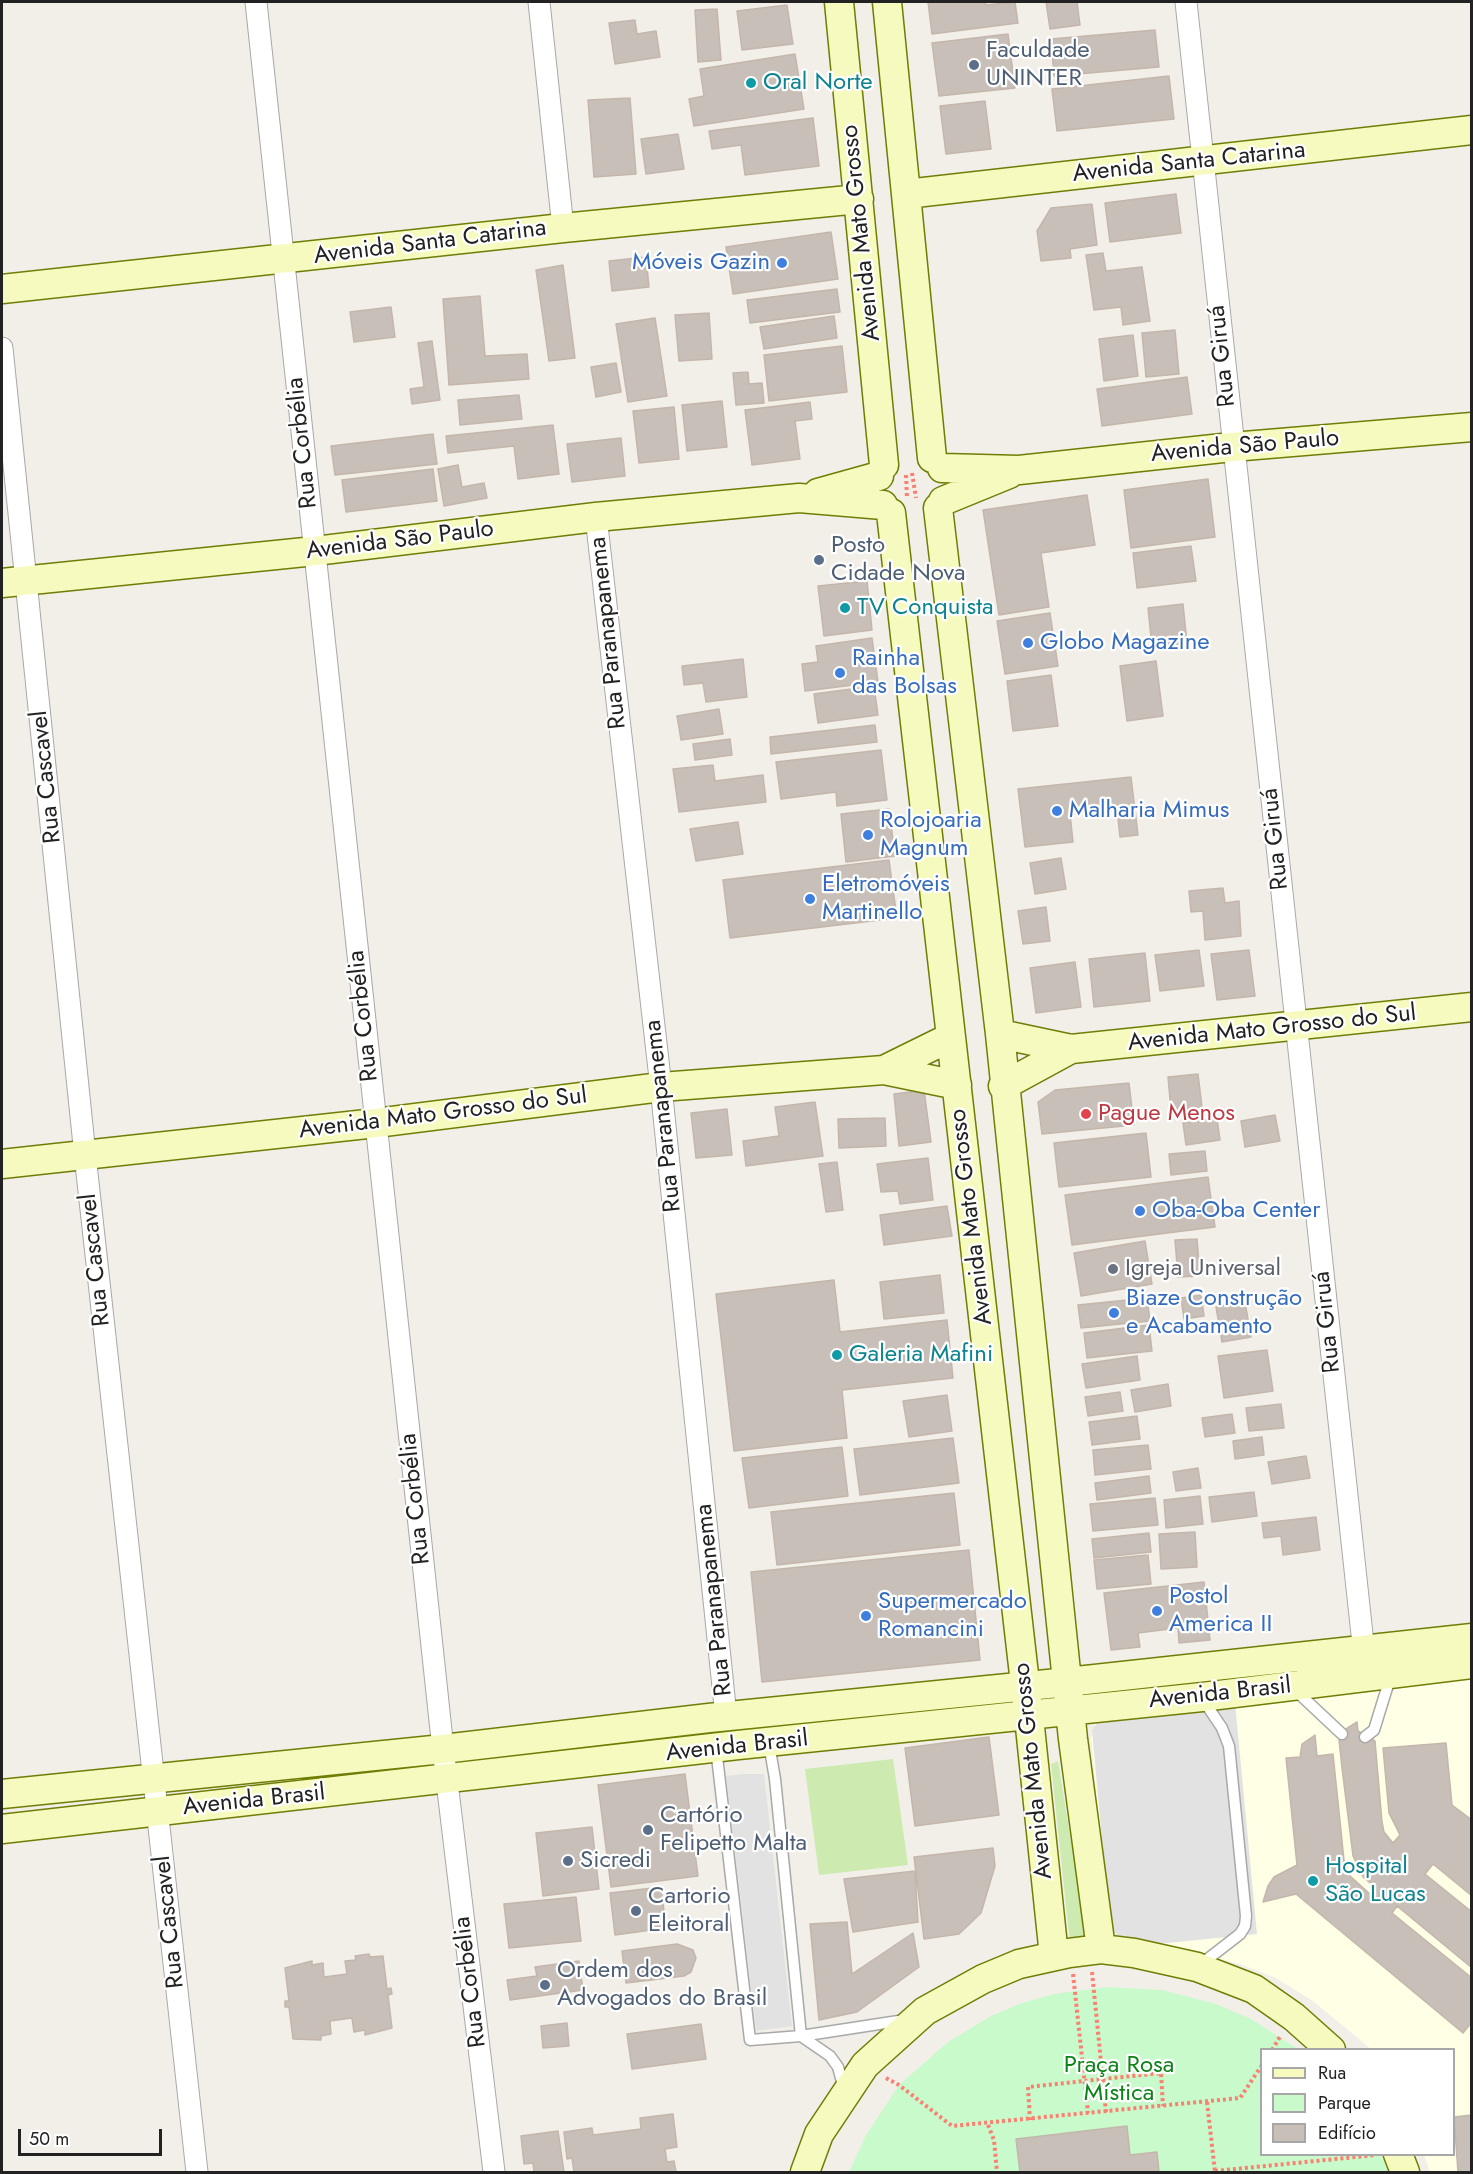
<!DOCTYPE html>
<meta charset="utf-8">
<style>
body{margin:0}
#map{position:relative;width:1473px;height:2174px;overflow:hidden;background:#f2efe9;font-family:Jost,sans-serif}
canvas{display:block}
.frame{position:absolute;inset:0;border:3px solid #222;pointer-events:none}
.legend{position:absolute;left:1260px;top:2048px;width:195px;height:108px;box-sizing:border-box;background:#fff;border:2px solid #a7a7a7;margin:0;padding:8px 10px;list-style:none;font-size:18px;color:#222}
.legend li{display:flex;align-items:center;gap:12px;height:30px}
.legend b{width:30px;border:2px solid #a7a7a7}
.scale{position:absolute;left:18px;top:2129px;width:144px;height:27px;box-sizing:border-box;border:3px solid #222;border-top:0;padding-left:8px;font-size:18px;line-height:21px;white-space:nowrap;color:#222;-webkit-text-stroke:4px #fff;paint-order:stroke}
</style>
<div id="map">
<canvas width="1473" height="2174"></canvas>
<div class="frame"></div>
<ul class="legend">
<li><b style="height:8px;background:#f7fabf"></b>Rua</li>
<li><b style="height:16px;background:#c8facc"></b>Parque</li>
<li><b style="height:16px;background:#c7bfb8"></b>Edifício</li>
</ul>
<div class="scale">50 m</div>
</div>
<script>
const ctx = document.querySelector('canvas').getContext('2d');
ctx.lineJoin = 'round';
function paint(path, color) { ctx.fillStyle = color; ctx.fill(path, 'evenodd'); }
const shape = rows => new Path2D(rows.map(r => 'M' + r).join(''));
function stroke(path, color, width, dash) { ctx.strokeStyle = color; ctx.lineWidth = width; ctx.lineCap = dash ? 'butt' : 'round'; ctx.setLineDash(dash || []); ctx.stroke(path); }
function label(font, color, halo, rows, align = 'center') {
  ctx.font = font + ' Jost,sans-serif'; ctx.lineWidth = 4.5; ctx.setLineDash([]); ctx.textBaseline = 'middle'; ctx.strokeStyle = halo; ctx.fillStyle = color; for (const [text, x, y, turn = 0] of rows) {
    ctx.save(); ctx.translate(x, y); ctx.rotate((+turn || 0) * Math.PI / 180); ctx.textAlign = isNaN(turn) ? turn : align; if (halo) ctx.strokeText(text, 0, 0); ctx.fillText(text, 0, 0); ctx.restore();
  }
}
paint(shape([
 [1471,1676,1471,2172,1430,2172,1424,2155,1454,2154,1454,2050,1371,2049,1313,2001,1274,1977,1237,1963,1117,1935,1106,1897,1091,1738,1096,1723]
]), '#ffffe5');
paint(shape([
 [893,1759,908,1865,819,1875,805,1769],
 [1058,1761,1087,1941,1070,1943,1051,1764]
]), '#cdebb0');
paint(shape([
 [1106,1987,1162,1990,1216,2004,1251,2019,1298,2049,1262,2050,1262,2154,1381,2155,1389,2172,849,2172,866,2135,899,2085,948,2042,991,2016,1022,2003,1054,1994]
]), '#c8facc');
paint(shape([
 [1235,1703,1257,1934,1137,1946,1124,1941,1110,1928,1092,1730,1101,1718],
 [744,1774,764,1774,792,2026,756,2031,726,1776]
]), '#e2e2e2');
const building = shape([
 [928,2,985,2,986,5,1015,2,1018,23,932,34,928,2],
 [1046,2,1077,2,1080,25,1050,29,1046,2],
 [787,5,793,44,742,50,737,11,787,5],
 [717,9,721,60,698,62,695,10,717,9],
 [635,20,637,34,656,31,660,57,615,64,609,23,635,20],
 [1155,30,1159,67,1054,76,1051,39,1155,30],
 [1008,34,1015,88,939,96,932,43,1008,34],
 [795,54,804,109,694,126,689,99,704,96,700,69,795,54],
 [1169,76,1174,119,1057,131,1052,89,1169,76],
 [630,98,636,174,594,177,588,100,630,98],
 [985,101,991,149,946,154,940,106,985,101],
 [813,118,819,166,745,175,741,145,712,149,709,131,813,118],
 [678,134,684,169,646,174,641,139,678,134],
 [1176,194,1181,233,1110,242,1105,203,1176,194],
 [1092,204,1097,245,1070,249,1071,258,1041,261,1037,231,1051,208,1092,204],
 [831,232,838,279,733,294,726,247,831,232],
 [1103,253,1106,271,1142,267,1150,321,1123,325,1121,307,1094,310,1086,255,1103,253],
 [646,257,649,287,612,291,609,261,646,257],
 [563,265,575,358,549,361,536,270,563,265],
 [837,289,840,312,750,323,747,300,837,289],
 [480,296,485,356,527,354,529,379,449,385,443,299,480,296],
 [391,307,395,337,354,342,350,312,391,307],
 [709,313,712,359,679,361,675,315,709,313],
 [834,316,837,338,764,349,760,327,834,316],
 [655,318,667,396,628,402,616,324,655,318],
 [1175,330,1179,374,1146,377,1142,333,1175,330],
 [1133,335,1138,376,1104,381,1099,339,1133,335],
 [432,341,440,400,412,404,410,389,424,387,418,343,432,341],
 [842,346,847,392,769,401,764,355,842,346],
 [616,363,621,392,596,397,591,367,616,363],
 [748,372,749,384,762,383,764,403,736,405,733,373,748,372],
 [1187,377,1192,414,1102,426,1097,389,1187,377],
 [519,395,522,419,460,425,458,400,519,395],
 [722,401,727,447,687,451,682,405,722,401],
 [810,402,812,419,795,421,800,459,752,465,745,410,810,402],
 [674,407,679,459,639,463,633,411,674,407],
 [553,425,559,474,518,479,514,446,448,453,446,436,553,425],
 [433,434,437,464,335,475,331,446,433,434],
 [621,438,625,476,572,482,567,444,621,438],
 [458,465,462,487,484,483,487,498,444,506,438,469,458,465],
 [433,469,437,501,346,512,342,480,433,469],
 [1208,479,1215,537,1131,548,1124,490,1208,479],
 [1087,495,1095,545,1041,553,1049,607,999,615,983,510,1087,495],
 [1191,546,1196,581,1137,588,1133,553,1191,546],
 [867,581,872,630,824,636,818,586,867,581],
 [1183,604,1187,643,1152,647,1148,608,1183,604],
 [1050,613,1058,666,1005,674,997,621,1050,613],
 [872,638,878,682,805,691,802,664,818,662,816,646,872,638],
 [743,659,747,697,706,702,703,683,684,685,682,666,743,659],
 [1156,661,1163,716,1127,721,1120,666,1156,661],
 [1051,675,1058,726,1013,731,1007,681,1051,675],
 [874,686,878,715,818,723,814,694,874,686],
 [719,709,723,734,681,740,677,716,719,709],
 [875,725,877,742,771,754,770,737,875,725],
 [730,739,732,755,695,760,693,744,730,739],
 [881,750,887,800,837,806,836,792,781,799,776,762,881,750],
 [713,765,715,781,763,775,766,802,679,812,673,769,713,765],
 [1131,777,1138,835,1120,837,1117,809,1070,814,1073,842,1025,847,1018,789,1131,777],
 [889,809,895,856,846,862,841,814,889,809],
 [738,822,743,854,696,861,690,829,738,822],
 [1061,858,1066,889,1035,894,1030,863,1061,858],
 [889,860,897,918,730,938,723,880,889,860],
 [1223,888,1225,903,1239,901,1241,936,1205,940,1203,911,1191,912,1189,891,1223,888],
 [1046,907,1050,941,1023,944,1018,911,1046,907],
 [1199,950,1204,986,1160,991,1155,955,1199,950],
 [1249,950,1255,996,1217,1000,1211,954,1249,950],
 [1145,953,1150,1001,1094,1007,1089,959,1145,953],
 [1075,962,1081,1007,1036,1013,1030,968,1075,962],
 [1198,1074,1202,1107,1171,1110,1168,1077,1198,1074],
 [1129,1083,1134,1125,1042,1134,1038,1102,1055,1090,1129,1083],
 [924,1090,931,1142,899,1146,894,1094,924,1090],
 [815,1102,823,1156,746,1166,743,1141,779,1136,775,1107,815,1102],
 [727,1109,732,1155,696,1158,691,1113,727,1109],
 [1275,1115,1280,1141,1245,1147,1241,1121,1275,1115],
 [885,1118,886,1146,839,1148,838,1119,885,1118],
 [1217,1118,1220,1140,1186,1145,1183,1123,1217,1118],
 [1146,1133,1151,1177,1059,1187,1054,1143,1146,1133],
 [1205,1151,1207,1171,1171,1175,1169,1154,1205,1151],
 [928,1158,933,1200,900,1204,898,1191,881,1192,877,1164,928,1158],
 [837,1162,843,1210,826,1212,819,1164,837,1162],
 [1208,1177,1215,1227,1072,1245,1065,1195,1208,1177],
 [947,1206,952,1236,884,1245,880,1215,947,1206],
 [1197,1239,1200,1276,1178,1277,1175,1240,1197,1239],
 [1145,1241,1152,1284,1081,1296,1074,1253,1145,1241],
 [940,1275,944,1313,884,1319,880,1282,940,1275],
 [834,1280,840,1332,947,1320,953,1378,842,1390,847,1438,734,1451,716,1294,834,1280],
 [1201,1295,1204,1316,1184,1319,1181,1298,1201,1295],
 [1147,1298,1150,1321,1081,1328,1078,1305,1147,1298],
 [1245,1302,1251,1337,1222,1342,1216,1307,1245,1302],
 [1149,1325,1152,1351,1087,1358,1084,1333,1149,1325],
 [1267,1350,1273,1391,1224,1398,1218,1356,1267,1350],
 [1137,1356,1140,1380,1086,1388,1082,1364,1137,1356],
 [1168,1384,1171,1406,1135,1412,1131,1390,1168,1384],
 [1120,1392,1123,1411,1088,1416,1085,1397,1120,1392],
 [947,1395,952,1431,909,1437,903,1401,947,1395],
 [1281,1404,1284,1428,1249,1431,1246,1408,1281,1404],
 [1232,1414,1235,1433,1205,1437,1202,1418,1232,1414],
 [1137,1416,1140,1439,1092,1445,1089,1422,1137,1416],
 [1262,1437,1264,1455,1235,1459,1233,1441,1262,1437],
 [953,1438,959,1483,860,1495,854,1449,953,1438],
 [1148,1445,1151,1469,1095,1475,1093,1450,1148,1445],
 [842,1447,848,1496,749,1508,742,1458,842,1447],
 [1306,1456,1310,1478,1272,1484,1268,1462,1306,1456],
 [1198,1468,1201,1488,1176,1491,1173,1472,1198,1468],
 [1149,1476,1151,1493,1097,1500,1095,1483,1149,1476],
 [1254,1492,1257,1516,1212,1522,1209,1497,1254,1492],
 [954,1493,960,1545,777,1565,771,1512,954,1493],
 [1200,1496,1203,1524,1166,1528,1164,1500,1200,1496],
 [1155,1498,1158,1525,1093,1531,1090,1504,1155,1498],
 [1316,1517,1320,1550,1283,1555,1281,1536,1264,1538,1262,1523,1316,1517],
 [1195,1532,1197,1567,1161,1569,1159,1534,1195,1532],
 [1149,1533,1151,1552,1094,1558,1092,1539,1149,1533],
 [969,1550,980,1660,762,1682,751,1572,969,1550],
 [1148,1555,1151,1584,1097,1589,1094,1560,1148,1555],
 [1204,1582,1210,1640,1179,1643,1178,1628,1138,1633,1140,1647,1111,1650,1104,1593,1204,1582],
 [1357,1722,1358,1731,1375,1741,1382,1822,1384,1832,1393,1843,1400,1835,1389,1813,1383,1748,1446,1743,1452,1805,1472,1820,1472,1896,1433,1864,1425,1874,1472,1912,1472,1968,1397,1906,1392,1913,1472,1978,1472,2022,1463,2033,1296,1894,1263,1902,1268,1886,1274,1877,1297,1865,1286,1758,1300,1757,1302,1744,1315,1735,1317,1756,1333,1754,1344,1860,1350,1876,1370,1894,1375,1887,1363,1877,1353,1856,1342,1768,1339,1740,1346,1729,1357,1722],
 [989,1737,999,1815,915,1826,905,1748,989,1737],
 [685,1774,698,1876,611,1887,598,1785,685,1774],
 [592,1827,599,1889,543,1896,536,1833,592,1827],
 [993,1848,995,1866,981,1913,959,1934,924,1939,914,1857,993,1848],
 [915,1871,918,1922,853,1932,844,1879,915,1871],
 [661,1887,666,1928,615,1935,610,1893,661,1887],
 [576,1897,581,1941,509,1948,504,1904,576,1897],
 [847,1922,852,1974,913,1933,919,1967,857,2012,819,2020,810,1924,847,1922],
 [677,1944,693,1950,696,1958,691,1972,684,1976,626,1983,622,1951,677,1944],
 [369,1954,370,1957,383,1956,387,1989,391,1988,392,1994,388,1995,392,2028,365,2035,365,2030,354,2032,352,2018,330,2021,331,2034,321,2036,321,2040,293,2039,289,2007,285,2007,285,2001,289,2001,285,1968,312,1961,312,1965,323,1963,324,1977,347,1974,345,1961,356,1960,355,1956,369,1954],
 [579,1961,583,1990,510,2000,507,1980,537,1976,535,1967,579,1961],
 [567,2023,569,2046,543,2048,541,2026,567,2023],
 [701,2024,706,2059,632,2069,627,2034,701,2024],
 [673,2114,677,2147,665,2149,667,2162,674,2161,676,2172,574,2172,572,2158,567,2159,564,2132,592,2128,593,2135,641,2129,640,2118,673,2114],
 [1472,2115,1472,2172,1458,2172,1454,2117,1472,2115],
 [1127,2126,1130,2155,1157,2152,1159,2172,1020,2172,1016,2139,1127,2126],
 [558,2131,564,2172,534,2172,533,2163,524,2164,521,2136,558,2131]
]);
paint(building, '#c7bfb8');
stroke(building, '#c4b6ab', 1.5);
const lane = shape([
 [1294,1689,1342,1734],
 [1365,1737,1374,1730,1391,1675],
 [769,1744,775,1779,801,2036],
 [716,1748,750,2040,801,2036,905,2020],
 [1200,1965,1240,1934,1245,1926,1246,1916,1229,1746,1222,1728,1204,1701],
 [801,2036,830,2056,838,2067,844,2089]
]);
const street = shape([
 [256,2,443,1749,494,2172],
 [539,2,563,228],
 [1186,2,1365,1662],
 [2,348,85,1155,197,2172],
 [596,517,661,1087,726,1716]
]);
const secondary = shape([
 [839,2,884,465],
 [887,2,932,458],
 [906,194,1472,130],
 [2,289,563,228,859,199],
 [942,468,1019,470,1232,447,1472,427],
 [818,493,879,476],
 [943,501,1009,474],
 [938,508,1000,1034,1073,1739,1101,1949],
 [891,513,1030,1727,1054,1956],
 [2,583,315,551,596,517,799,498,883,505],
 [1000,1034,1071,1049,1472,1007],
 [884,1070,951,1037],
 [1003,1086,1071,1049],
 [2,1164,376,1123,661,1087,884,1070,957,1085],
 [2,1794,443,1749,709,1718,1058,1683,1472,1638],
 [2,1829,738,1745,1202,1697,1472,1664],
 [1398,2154,1405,2172],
 [805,2172,819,2134,865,2065,925,2011,983,1979,1019,1964,1069,1953,1101,1949,1134,1953,1197,1967,1254,1989,1294,2017,1331,2050]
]);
stroke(lane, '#a9a9a9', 13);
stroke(street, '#a9a9a9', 23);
stroke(secondary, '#707d05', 31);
stroke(shape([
 [912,473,916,498],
 [906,475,907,498],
 [1092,1972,1106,2112],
 [1073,1974,1088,2113],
 [1272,2050,1281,2035],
 [886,2078,899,2085,952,2126,1240,2098,1262,2065],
 [1207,2102,1215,2172],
 [1030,2120,1028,2087,1103,2079,1161,2073,1163,2106],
 [988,2125,994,2140,997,2172],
 [1215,2171,1376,2155]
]), '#fa8072', 4, [3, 3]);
stroke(lane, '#fff', 10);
stroke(street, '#fff', 21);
stroke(secondary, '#f7fabf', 28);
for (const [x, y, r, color] of [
 [974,65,6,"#5c6f8a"],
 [751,83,6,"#0f9aa8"],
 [782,263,6,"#3f7fe0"],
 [819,560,6,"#5c6f8a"],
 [845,608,6,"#0f9aa8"],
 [1028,643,6,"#3f7fe0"],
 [840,673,6,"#3f7fe0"],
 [1057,811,6,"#3f7fe0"],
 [868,835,6,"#3f7fe0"],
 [810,899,6,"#3f7fe0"],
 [1086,1114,6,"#e0444e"],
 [1140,1211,6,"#3f7fe0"],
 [1113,1269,6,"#6b7280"],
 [1114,1313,6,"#3f7fe0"],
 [837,1355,6,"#0f9aa8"],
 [1157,1611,6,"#3f7fe0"],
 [866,1616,6,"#3f7fe0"],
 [648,1830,6,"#5c6f8a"],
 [568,1861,6,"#5c6f8a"],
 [1313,1881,6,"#0f9aa8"],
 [636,1911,6,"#5c6f8a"],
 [545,1985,6,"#5c6f8a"]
]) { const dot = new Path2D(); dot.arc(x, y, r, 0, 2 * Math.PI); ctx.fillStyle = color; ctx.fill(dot); stroke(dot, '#fff', 2); }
label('24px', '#4e5e75', '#fff', [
 ["Faculdade",986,51],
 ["UNINTER",986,79],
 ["Posto",831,546],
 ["Cidade Nova",831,574],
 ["Cartório",660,1816],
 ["Felipetto Malta",660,1844],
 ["Sicredi",580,1861],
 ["Cartorio",648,1897],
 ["Eleitoral",648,1925],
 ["Ordem dos",557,1971],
 ["Advogados do Brasil",557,1999]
], 'left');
label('24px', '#0d838f', '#fff', [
 ["Oral Norte",763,83],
 ["TV Conquista",857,608],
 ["Galeria Mafini",849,1355],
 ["Hospital",1325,1867],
 ["São Lucas",1325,1895]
], 'left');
label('24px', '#222', '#fff', [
 ["Avenida Santa Catarina",1189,163,-6],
 ["Avenida Mato Grosso",862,233,-96],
 ["Avenida Santa Catarina",430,243,-7],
 ["Rua Giruá",1223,356,-96],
 ["Rua Corbélia",303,443,-96],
 ["Avenida São Paulo",1245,447,-5],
 ["Avenida São Paulo",400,541,-7],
 ["Rua Paranapanema",609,633,-96],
 ["Rua Cascavel",47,777,-96],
 ["Rua Giruá",1276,839,-96],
 ["Rua Corbélia",364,1016,-96],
 ["Avenida Mato Grosso do Sul",1272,1029,-6],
 ["Avenida Mato Grosso do Sul",443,1114,-7],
 ["Rua Paranapanema",664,1116,-96],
 ["Avenida Mato Grosso",972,1217,-97],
 ["Rua Cascavel",96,1260,-96],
 ["Rua Giruá",1328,1322,-96],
 ["Rua Corbélia",416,1499,-96],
 ["Rua Paranapanema",715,1600,-96],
 ["Avenida Brasil",1220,1694,-6],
 ["Avenida Brasil",737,1747,-6],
 ["Avenida Mato Grosso",1034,1771,-96],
 ["Avenida Brasil",254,1801,-6],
 ["Rua Cascavel",170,1922,-96],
 ["Rua Corbélia",471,1982,-97]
]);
label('24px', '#366cbe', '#fff', [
 ["Móveis Gazin",770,263,"right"],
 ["Globo Magazine",1040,643],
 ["Rainha",852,659],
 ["das Bolsas",852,687],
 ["Malharia Mimus",1069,811],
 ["Rolojoaria",880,821],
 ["Magnum",880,849],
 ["Eletromóveis",822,885],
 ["Martinello",822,913],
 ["Oba-Oba Center",1152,1211],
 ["Biaze Construção",1126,1299],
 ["e Acabamento",1126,1327],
 ["Postol",1169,1597],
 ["America II",1169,1625],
 ["Supermercado",878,1602],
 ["Romancini",878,1630]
], 'left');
label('24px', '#be3a42', '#fff', [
 ["Pague Menos",1098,1114]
], 'left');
label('24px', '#5b616d', '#fff', [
 ["Igreja Universal",1125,1269]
], 'left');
label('24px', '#0c8416', '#fff', [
 ["Praça Rosa",1119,2066],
 ["Mística",1119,2094]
]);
</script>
